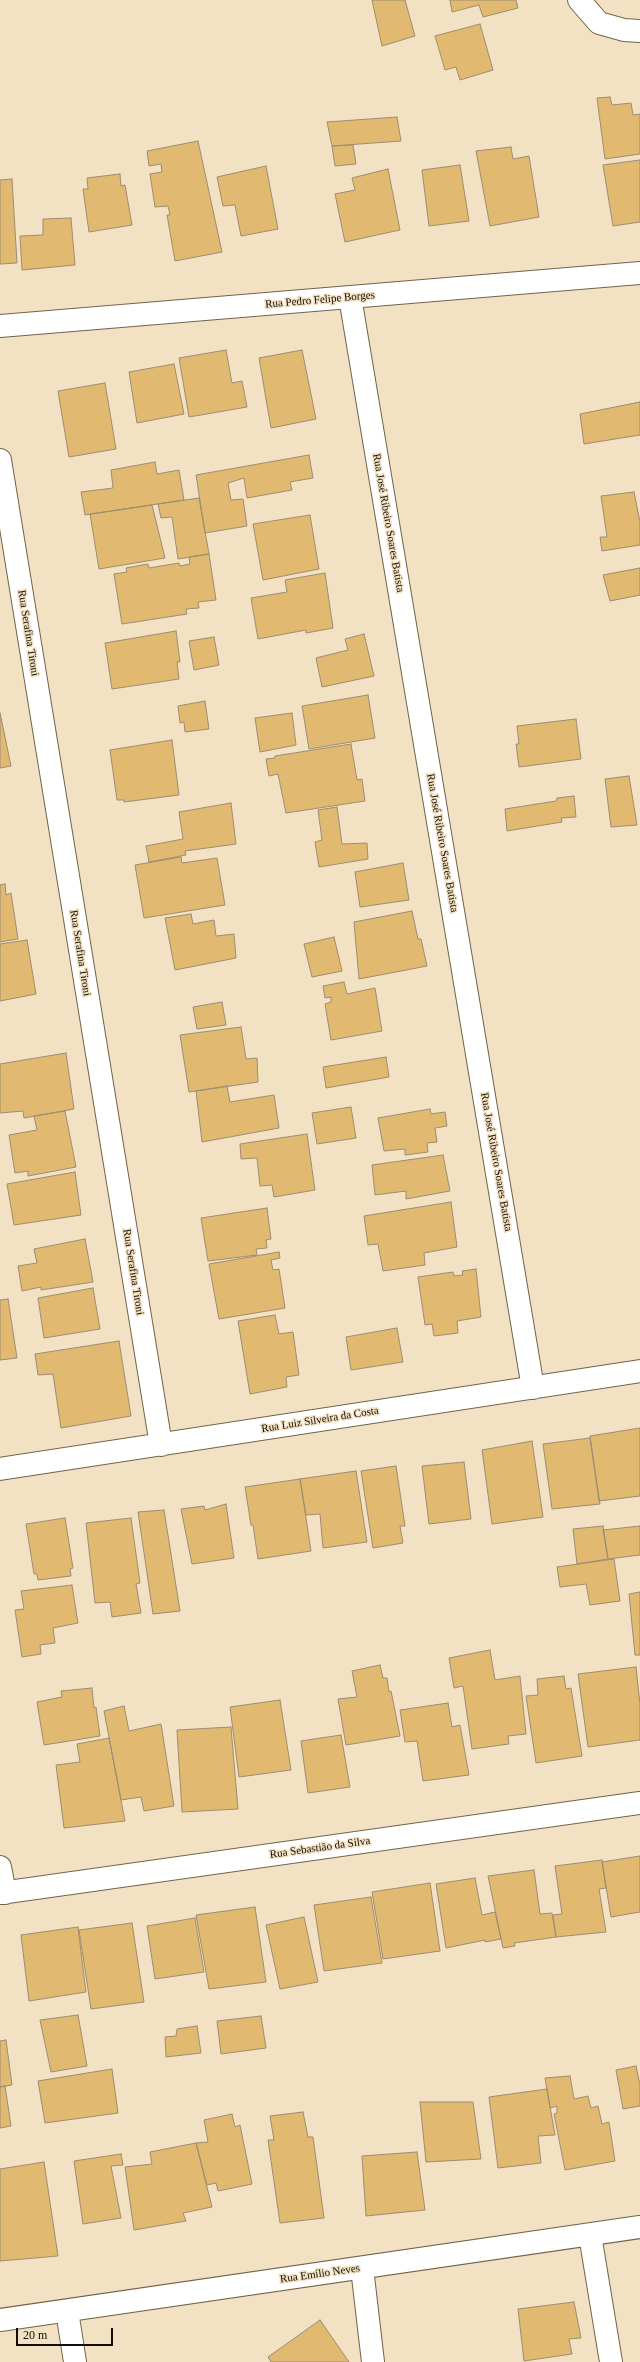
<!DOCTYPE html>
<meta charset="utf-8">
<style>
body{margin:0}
#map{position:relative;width:640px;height:2362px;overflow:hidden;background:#f2e1c3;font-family:"Times New Roman",serif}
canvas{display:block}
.scale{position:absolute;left:16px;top:2328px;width:97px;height:18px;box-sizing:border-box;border:2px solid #130d04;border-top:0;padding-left:5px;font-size:12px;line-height:14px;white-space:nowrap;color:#130d04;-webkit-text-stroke:3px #f2e1c3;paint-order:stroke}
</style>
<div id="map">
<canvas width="640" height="2362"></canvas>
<div class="scale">20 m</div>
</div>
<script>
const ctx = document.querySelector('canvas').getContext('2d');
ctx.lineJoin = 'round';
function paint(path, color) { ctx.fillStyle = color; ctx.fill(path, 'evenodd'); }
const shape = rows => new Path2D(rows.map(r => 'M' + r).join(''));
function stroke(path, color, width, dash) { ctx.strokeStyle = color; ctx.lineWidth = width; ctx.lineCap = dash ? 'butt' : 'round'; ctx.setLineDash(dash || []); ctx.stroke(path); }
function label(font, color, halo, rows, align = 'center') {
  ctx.font = font + ' "Times New Roman",serif'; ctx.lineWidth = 3; ctx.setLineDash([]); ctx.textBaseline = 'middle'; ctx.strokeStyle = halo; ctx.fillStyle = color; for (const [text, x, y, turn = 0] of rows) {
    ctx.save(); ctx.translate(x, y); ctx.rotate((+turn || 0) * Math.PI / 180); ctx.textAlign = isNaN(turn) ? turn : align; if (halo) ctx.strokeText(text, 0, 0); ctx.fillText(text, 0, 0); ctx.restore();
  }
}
const building = shape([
 [372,0,405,0,415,36,382,46,372,0],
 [450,0,516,0,518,8,483,17,479,5,452,12,450,0],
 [480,24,493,70,460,80,456,67,445,70,435,36,480,24],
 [610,97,612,105,631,103,633,115,640,114,640,154,605,159,597,98,610,97],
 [397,117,401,141,332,146,327,122,397,117],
 [198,141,222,252,175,261,167,215,170,215,168,206,155,207,150,174,162,172,161,164,149,166,147,151,198,141],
 [353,145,356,164,335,166,332,146,353,145],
 [511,147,513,159,529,156,539,217,490,226,476,151,511,147],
 [640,160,640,222,613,226,603,165,640,160],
 [460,165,469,221,429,226,422,170,460,165],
 [266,166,278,229,241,236,235,205,223,206,217,177,266,166],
 [388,169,400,230,345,242,335,194,355,190,352,178,388,169],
 [120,174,121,186,125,185,132,225,89,232,83,189,88,189,87,178,120,174],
 [12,179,17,263,0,264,0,180,12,179],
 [71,218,75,265,22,270,20,236,43,235,43,219,71,218],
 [226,350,232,383,242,381,247,407,189,417,179,358,226,350],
 [302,350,316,419,271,428,259,358,302,350],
 [174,364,184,414,137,423,129,372,174,364],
 [105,383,116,449,69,457,58,391,105,383],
 [640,402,640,435,584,444,580,414,640,402],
 [309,455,313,478,290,482,292,490,247,498,244,478,228,483,231,500,243,499,247,526,205,533,196,475,309,455],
 [155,462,157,474,179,470,184,500,85,515,81,492,113,488,111,470,155,462],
 [634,492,640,522,640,545,602,551,600,537,607,537,601,496,634,492],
 [199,498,209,554,178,559,172,517,161,518,158,504,199,498],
 [152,505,165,558,99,569,90,514,152,505],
 [310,515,319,569,263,580,253,524,310,515],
 [209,554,216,600,198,602,199,608,186,609,187,614,122,624,114,574,127,572,126,568,148,564,149,568,179,563,180,566,190,564,189,557,209,554],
 [640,568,640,595,610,601,603,575,640,568],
 [325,573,333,628,306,633,306,630,258,639,251,598,287,592,285,580,325,573],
 [176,631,180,662,177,662,179,679,112,689,105,643,176,631],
 [364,634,374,676,322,687,316,658,348,650,345,639,364,634],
 [214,637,219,665,194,670,189,641,214,637],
 [368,695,375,738,309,749,302,706,368,695],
 [205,701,209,729,185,732,184,722,180,723,178,706,205,701],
 [0,713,11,766,0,768,0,713],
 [292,713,296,745,260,752,255,718,292,713],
 [576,719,581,759,519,767,516,744,519,744,517,726,576,719],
 [172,740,179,795,124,802,124,800,117,800,110,750,172,740],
 [351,744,357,780,362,779,365,801,286,813,278,774,269,776,266,759,275,758,275,756,351,744],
 [629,776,637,825,611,827,605,779,629,776],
 [574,796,576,817,561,818,562,822,507,831,505,809,556,801,557,798,574,796],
 [231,803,236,844,185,851,186,855,149,862,146,846,183,839,179,812,231,803],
 [337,807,342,844,367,843,368,859,319,867,315,842,322,840,318,810,337,807],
 [181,857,182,863,217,858,225,905,144,918,135,865,181,857],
 [403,863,409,900,360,907,355,872,403,863],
 [5,884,6,895,11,893,18,939,0,942,0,885,5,884],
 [412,911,418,939,421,939,427,966,359,979,354,922,412,911],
 [191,914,193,924,214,920,216,936,234,934,236,958,175,970,165,918,191,914],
 [334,937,342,971,312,977,304,944,334,937],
 [27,940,36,994,0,1001,0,944,27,940],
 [344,982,347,994,375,988,382,1031,331,1040,325,1004,331,1002,331,997,325,998,323,986,344,982],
 [222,1002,226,1025,197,1029,193,1007,222,1002],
 [241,1027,246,1059,257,1058,258,1082,189,1092,180,1035,241,1027],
 [66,1053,74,1109,24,1118,23,1111,0,1113,0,1064,66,1053],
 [386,1057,389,1077,326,1088,323,1067,386,1057],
 [227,1086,230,1102,274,1095,279,1128,202,1142,196,1091,227,1086],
 [351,1107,356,1138,317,1144,312,1113,351,1107],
 [430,1109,431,1114,445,1112,447,1126,435,1128,437,1142,427,1143,428,1152,405,1155,405,1149,384,1151,378,1118,430,1109],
 [65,1111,76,1167,28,1176,28,1171,15,1173,9,1135,37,1130,34,1116,65,1111],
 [307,1134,315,1190,274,1197,272,1185,260,1186,257,1158,241,1159,240,1144,307,1134],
 [443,1155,450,1191,406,1199,406,1191,375,1195,372,1165,443,1155],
 [75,1172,81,1215,14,1225,7,1184,75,1172],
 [451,1202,457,1247,424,1253,425,1265,383,1271,378,1244,368,1245,364,1216,451,1202],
 [267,1208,271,1239,266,1240,267,1248,256,1249,257,1255,208,1261,201,1218,267,1208],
 [85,1239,93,1282,41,1290,41,1287,22,1291,18,1266,37,1263,34,1249,85,1239],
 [279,1252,280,1258,271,1260,273,1270,279,1269,285,1308,219,1319,209,1264,279,1252],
 [476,1269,481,1317,457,1321,458,1333,434,1336,432,1324,425,1325,418,1277,453,1272,454,1276,463,1275,462,1271,476,1269],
 [93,1288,100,1329,44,1338,38,1298,93,1288],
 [8,1299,17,1358,0,1360,0,1300,8,1299],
 [275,1315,279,1334,293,1332,299,1375,286,1377,287,1387,250,1394,238,1321,275,1315],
 [397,1328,403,1362,351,1370,346,1337,397,1328],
 [119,1341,131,1416,61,1428,53,1374,38,1375,35,1354,119,1341],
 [640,1428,640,1496,599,1501,590,1436,640,1428],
 [590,1438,600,1504,552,1509,543,1444,590,1438],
 [532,1441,543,1517,492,1524,482,1450,532,1441],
 [464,1462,471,1519,429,1524,422,1466,464,1462],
 [396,1466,405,1526,400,1526,403,1543,373,1548,361,1471,396,1466],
 [356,1471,367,1542,323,1548,320,1514,306,1515,300,1479,356,1471],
 [300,1479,311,1551,258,1559,253,1525,251,1525,245,1487,300,1479],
 [226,1504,234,1558,192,1564,181,1509,204,1506,205,1510,226,1504],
 [164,1510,180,1611,153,1614,138,1512,164,1510],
 [65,1518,73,1568,70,1569,71,1576,38,1580,37,1574,34,1574,26,1524,65,1518],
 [131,1518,140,1583,136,1584,141,1613,112,1617,110,1602,95,1603,86,1523,131,1518],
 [603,1526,608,1559,577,1564,573,1529,603,1526],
 [640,1526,640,1555,608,1559,603,1530,640,1526],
 [614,1559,620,1601,590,1605,586,1584,560,1587,557,1567,614,1559],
 [72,1585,78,1623,53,1628,55,1643,40,1645,41,1654,22,1657,15,1610,24,1609,21,1591,72,1585],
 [640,1592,640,1655,635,1655,629,1594,640,1592],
 [490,1650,495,1680,520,1676,526,1734,508,1736,509,1744,472,1749,463,1686,454,1688,449,1658,490,1650],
 [380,1665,383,1678,387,1678,389,1692,391,1691,400,1736,346,1745,338,1699,357,1697,352,1671,380,1665],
 [636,1667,640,1704,640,1740,588,1747,578,1674,636,1667],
 [564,1676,566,1689,571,1688,582,1756,536,1763,526,1696,538,1695,537,1679,564,1676],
 [92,1688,94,1708,96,1707,100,1736,44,1745,37,1702,62,1697,61,1691,92,1688],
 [280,1700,291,1770,239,1777,230,1707,280,1700],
 [448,1703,452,1727,460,1725,469,1775,423,1781,417,1741,405,1742,400,1710,448,1703],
 [124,1706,129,1731,161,1724,174,1806,144,1811,141,1797,121,1800,104,1711,124,1706],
 [231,1727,238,1809,182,1812,177,1730,231,1727],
 [341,1735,350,1787,308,1793,301,1741,341,1735],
 [109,1738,125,1821,64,1828,56,1765,80,1762,77,1744,109,1738],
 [640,1856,640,1912,611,1917,602,1862,640,1856],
 [602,1860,606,1888,599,1889,606,1932,556,1937,553,1915,562,1914,555,1866,602,1860],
 [534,1870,540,1914,552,1913,556,1937,514,1943,515,1946,503,1948,488,1876,534,1870],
 [475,1878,482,1915,495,1912,501,1939,485,1942,485,1940,446,1948,436,1884,475,1878],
 [430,1883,440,1951,383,1959,372,1892,430,1883],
 [371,1897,382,1963,324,1971,314,1905,371,1897],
 [255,1907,266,1982,209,1989,196,1915,255,1907],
 [304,1917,318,1982,280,1989,266,1925,304,1917],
 [195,1918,204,1972,155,1979,147,1926,195,1918],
 [132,1923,144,2002,91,2009,79,1930,132,1923],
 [78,1927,86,1992,29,2001,21,1935,78,1927],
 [78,2015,87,2066,51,2072,40,2020,78,2015],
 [261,2016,266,2048,221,2054,217,2021,261,2016],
 [197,2026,201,2053,166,2057,165,2037,176,2036,177,2029,197,2026],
 [6,2040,12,2085,0,2087,0,2041,6,2040],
 [636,2066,640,2085,640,2106,623,2109,616,2070,636,2066],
 [112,2069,118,2113,45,2123,38,2081,112,2069],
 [570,2076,574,2099,588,2096,591,2108,598,2106,602,2124,609,2122,615,2161,565,2170,554,2114,557,2113,557,2106,550,2108,545,2078,570,2076],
 [5,2086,11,2126,0,2128,0,2087,5,2086],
 [547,2089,555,2135,538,2136,541,2163,498,2168,489,2097,547,2089],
 [420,2102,473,2102,481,2159,426,2162,420,2102],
 [303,2112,308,2137,313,2137,324,2218,280,2223,268,2140,274,2140,270,2116,303,2112],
 [232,2114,235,2127,240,2125,252,2184,218,2191,216,2183,207,2185,196,2143,208,2142,204,2120,232,2114],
 [196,2143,212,2207,183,2213,186,2221,134,2230,125,2167,152,2164,150,2152,196,2143],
 [417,2152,425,2210,366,2216,362,2156,417,2152],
 [121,2154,123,2165,111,2166,121,2218,83,2224,74,2161,121,2154],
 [44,2162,58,2256,0,2261,0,2169,44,2162],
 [574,2302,581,2338,569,2339,572,2354,524,2361,518,2309,574,2302],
 [320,2320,349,2362,271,2362,268,2357,320,2320]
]);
paint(building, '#e1b970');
stroke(building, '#9c8d71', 1);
const street = shape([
 [579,0,599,23,624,30,640,31],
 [350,297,533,1388],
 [0,326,640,273],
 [0,460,161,1445],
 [0,1469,640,1371],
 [0,1867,5,1893],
 [0,1893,640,1803],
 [590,2235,611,2362],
 [362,2268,373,2362],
 [67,2311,75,2362],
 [0,2320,640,2227]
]);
stroke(street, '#726449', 24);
stroke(street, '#fff', 22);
label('11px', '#130d04', '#f2e1c3', [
 ["Rua Pedro Felipe Borges",320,300,-5],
 ["Rua José Ribeiro Soares Batista",388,523,80],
 ["Rua Serafina Tironi",28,633,81],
 ["Rua José Ribeiro Soares Batista",442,843,80],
 ["Rua Serafina Tironi",80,953,81],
 ["Rua José Ribeiro Soares Batista",496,1162,80],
 ["Rua Serafina Tironi",133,1272,81],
 ["Rua Luiz Silveira da Costa",320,1420,-9],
 ["Rua Sebastião da Silva",320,1848,-8],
 ["Rua Emílio Neves",320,2274,-8]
]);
</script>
